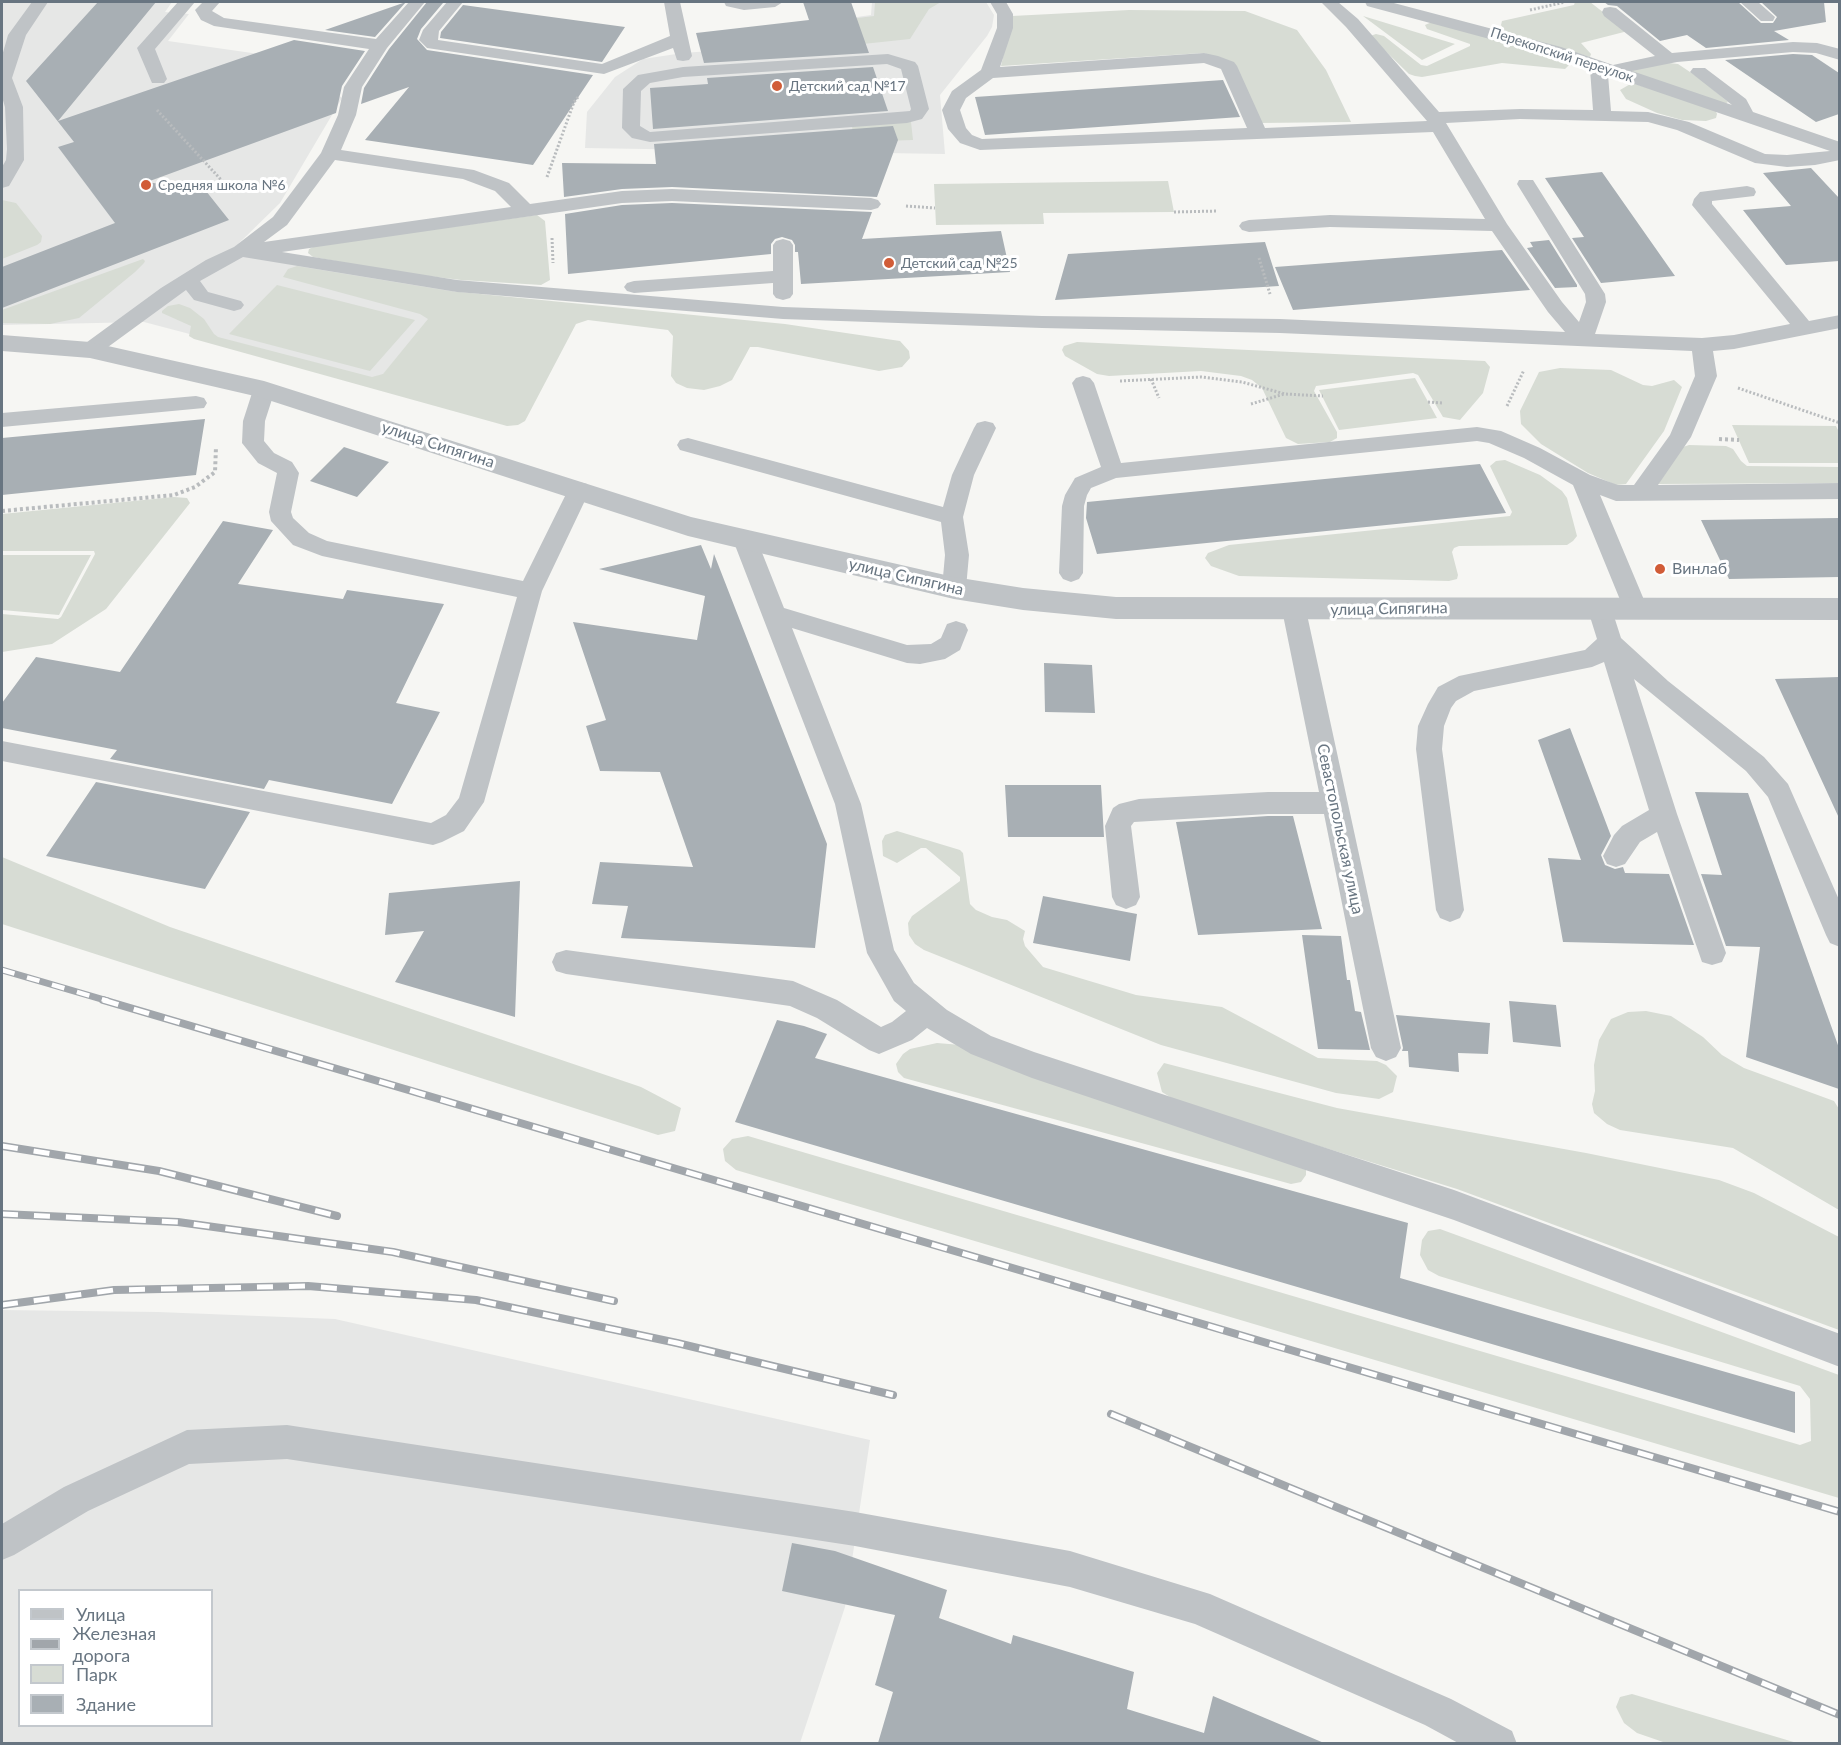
<!DOCTYPE html>
<meta charset="utf-8">
<style>
body{margin:0}
#map{position:relative;width:1841px;height:1745px;overflow:hidden;background:#f6f6f3;font-family:Lato,sans-serif}
canvas{display:block}
.frame{position:absolute;inset:0;border:3px solid #687581;pointer-events:none}
.legend{position:absolute;left:18px;top:1589px;width:195px;height:138px;box-sizing:border-box;background:#fff;border:2px solid #c3c8cd;margin:0;padding:8px 10px;list-style:none;font-size:18px;color:#687581}
.legend li{display:flex;align-items:center;gap:12px;height:30px}
.legend b{width:30px;border:2px solid #c3c8cd}
</style>
<div id="map">
<canvas width="1841" height="1745"></canvas>
<div class="frame"></div>
<ul class="legend">
<li><b style="height:8px;background:#bfc3c6"></b>Улица</li>
<li><b style="height:8px;background:#a1a6ab"></b>Железная дорога</li>
<li><b style="height:16px;background:#d7dcd4"></b>Парк</li>
<li><b style="height:16px;background:#a8afb4"></b>Здание</li>
</ul>
</div>
<script>
const ctx = document.querySelector('canvas').getContext('2d');
ctx.lineJoin = 'round';
function paint(path, color) { ctx.fillStyle = color; ctx.fill(path, 'evenodd'); }
const shape = rows => new Path2D(rows.map(r => 'M' + r).join(''));
function stroke(path, color, width, dash) { ctx.strokeStyle = color; ctx.lineWidth = width; ctx.lineCap = dash ? 'butt' : 'round'; ctx.setLineDash(dash || []); ctx.stroke(path); }
function label(font, color, halo, rows, align = 'center') {
  ctx.font = font + ' Lato,sans-serif'; ctx.lineWidth = 6; ctx.setLineDash([]); ctx.textBaseline = 'middle'; ctx.strokeStyle = halo; ctx.fillStyle = color; for (const [text, x, y, turn = 0] of rows) {
    ctx.save(); ctx.translate(x, y); ctx.rotate((+turn || 0) * Math.PI / 180); ctx.textAlign = isNaN(turn) ? turn : align; if (halo) ctx.strokeText(text, 0, 0); ctx.fillText(text, 0, 0); ctx.restore();
  }
}
paint(shape([
 [2,2,172,2,165,12,189,14,168,41,294,59,342,98,280,203,232,250,456,289,376,383,144,322,2,325],
 [872,2,986,2,994,15,992,27,987,36,940,95,945,154,585,148,587,112,615,77,643,59,683,53,791,45,786,27,871,15],
 [2,1310,158,1312,335,1319,870,1440,845,1607,800,1743,2,1744],
 [20,1590,212,1590,212,1726,20,1726]
]), '#e6e7e6');
paint(shape([
 [875,2,941,2,929,9,910,39,825,48,817,23,874,16],
 [1575,2,1590,2,1626,30,1624,32,1581,43,1591,54,1590,57,1508,33,1504,31,1501,25,1502,21,1574,5],
 [1129,10,1245,11,1297,30,1326,70,1351,122,1259,123,1234,63,1203,53,1001,66,1012,16],
 [1363,16,1455,44,1422,60],
 [1434,21,1554,55,1571,63,1565,69,1502,63,1422,77,1415,76,1409,74,1370,36,1376,34,1384,36,1421,65,1427,66,1470,46,1470,44,1427,29,1425,25],
 [1669,63,1678,64,1702,80,1728,102,1725,104,1633,73,1633,70],
 [1632,83,1715,109,1717,114,1716,118,1706,121,1682,120,1657,113,1626,99,1620,90],
 [911,122,913,140,853,142,852,124],
 [1168,181,1174,212,1043,213,1044,224,936,225,934,184],
 [2,200,16,203,42,236,41,242,37,245,2,259],
 [537,215,545,221,550,280,541,285,461,280,396,272,313,257,308,253,309,249,315,246],
 [143,259,145,261,144,263,135,272,79,318,50,324,2,323,2,310],
 [297,266,450,291,785,324,900,341,909,351,910,358,902,367,879,371,758,347,750,347,732,380,720,386,704,390,687,388,676,383,671,376,673,336,668,330,588,320,576,324,525,421,518,425,507,426,194,339,189,336,191,326,162,313,162,311,168,306,179,304,190,308,204,319,214,334,218,337,372,377,383,374,428,319,420,314,283,277,288,269],
 [277,285,415,320,370,371,229,334],
 [1077,342,1485,361,1490,367,1483,393,1460,420,1443,417,1418,375,1413,373,1316,386,1314,391,1337,432,1337,438,1330,442,1298,444,1286,438,1262,388,1252,380,1241,376,1201,371,1109,376,1097,374,1065,356,1062,350,1064,346],
 [1560,368,1611,370,1643,385,1652,386,1674,380,1682,387,1664,431,1626,484,1616,485,1588,473,1541,444,1521,424,1520,411,1539,372],
 [1415,378,1437,418,1339,430,1319,390],
 [1732,425,1836,426,1839,432,1839,463,1749,463],
 [1689,445,1726,446,1733,449,1741,461,1747,466,1839,467,1839,483,1658,484,1680,448],
 [1505,460,1540,475,1562,491,1567,498,1577,536,1573,541,1567,545,1459,546,1454,548,1452,552,1458,575,1457,579,1449,581,1239,576,1211,566,1205,558,1208,553,1229,545,1510,516,1512,512,1490,466,1496,461],
 [174,497,187,498,190,503,106,609,52,644,2,652,2,614,58,619,61,617,95,554,94,551,2,551,2,514],
 [2,555,91,555,59,615,2,610],
 [897,831,960,850,963,853,970,904,976,910,992,917,1007,920,1025,931,1023,939,1025,946,1043,967,1136,995,1222,1007,1318,1058,1377,1061,1386,1065,1397,1076,1393,1092,1379,1099,1336,1093,1161,1045,924,950,915,944,909,935,908,923,912,916,960,881,960,877,926,848,921,848,897,863,883,856,882,841,885,835],
 [2,857,170,927,641,1087,681,1108,675,1131,658,1135,2,924],
 [1646,1011,1671,1016,1703,1037,1722,1055,1744,1068,1834,1101,1839,1109,1839,1210,1733,1148,1620,1130,1607,1124,1594,1113,1592,1104,1595,1091,1594,1065,1599,1040,1611,1019,1628,1012],
 [937,1043,961,1045,1306,1166,1306,1175,1301,1182,1291,1184,904,1078,898,1072,896,1064,903,1054,910,1049],
 [1164,1063,1337,1108,1586,1153,1719,1180,1754,1193,1839,1237,1839,1330,1457,1189,1178,1102,1162,1092,1157,1073],
 [748,1136,1800,1445,1811,1441,1810,1399,1800,1386,1439,1276,1428,1270,1420,1255,1422,1240,1428,1231,1440,1229,1839,1375,1839,1498,736,1170,725,1161,723,1149,732,1139],
 [1632,1694,1797,1743,1666,1743,1637,1733,1624,1723,1616,1707,1620,1697]
]), '#d7dcd4');
paint(shape([
 [98,2,156,2,58,121,294,40,365,51,342,86,336,113,147,182,206,191,229,220,2,308,2,267,115,223,58,147,74,142,26,81],
 [406,2,375,37,325,30],
 [427,2,443,3,421,29,417,39,427,50,593,75,533,165,365,140,409,87,361,104,364,88,389,49],
 [803,2,851,2,869,53,704,63,696,33,809,20],
 [1604,2,1738,2,1761,23,1773,23,1777,17,1761,2,1824,2,1826,22,1774,31,1789,40,1706,48,1687,35,1660,41,1617,6,1608,5],
 [463,5,625,27,602,62,440,38,441,32],
 [1793,54,1812,55,1839,73,1839,114,1816,122,1725,60],
 [873,67,888,111,653,129,650,88,708,84,707,78],
 [1223,80,1240,117,985,135,975,97],
 [893,126,898,140,877,197,672,187,622,189,564,197,562,163,656,164,654,144],
 [1811,168,1839,198,1839,261,1786,265,1743,210,1791,206,1763,173],
 [1602,172,1675,276,1601,283,1572,238,1584,237,1545,178],
 [672,203,872,212,862,239,1001,231,1010,272,801,284,798,252,795,252,795,245,792,240,782,237,775,239,771,244,771,254,568,274,565,214,622,205],
 [1549,240,1577,285,1577,287,1555,288,1527,248,1533,247,1530,242],
 [1265,242,1279,286,1055,300,1068,254],
 [1502,250,1530,290,1293,310,1275,267],
 [205,419,196,475,2,495,2,438],
 [344,447,389,462,357,497,310,481],
 [1480,464,1506,513,1097,554,1086,518,1087,502],
 [1839,518,1839,577,1729,579,1701,520],
 [223,521,273,530,238,584,343,599,347,590,444,604,396,703,440,712,392,804,269,780,264,789,110,759,117,750,2,728,2,703,36,657,120,672],
 [701,545,711,569,714,554,827,844,815,948,621,938,628,906,592,904,600,862,693,867,660,772,600,771,586,726,606,720,573,622,697,640,705,596,599,569],
 [1044,663,1092,665,1095,713,1045,712],
 [1839,677,1839,818,1775,679],
 [1570,728,1611,836,1601,855,1605,865,1615,869,1623,867,1625,873,1669,874,1694,945,1563,942,1548,858,1581,860,1538,740],
 [96,782,250,812,205,889,46,856],
 [1005,785,1101,785,1104,837,1008,837],
 [1695,792,1748,793,1839,1048,1839,1089,1746,1057,1760,947,1726,946,1701,874,1722,875],
 [1268,816,1293,816,1322,929,1198,935,1176,822],
 [520,881,515,1017,395,982,424,931,385,935,389,893],
 [1043,896,1137,914,1130,961,1033,943],
 [1302,935,1341,936,1347,980,1350,980,1355,1011,1361,1012,1370,1050,1318,1049],
 [1509,1001,1556,1005,1561,1047,1513,1042],
 [1396,1015,1490,1023,1488,1054,1458,1053,1459,1072,1409,1067,1408,1051,1402,1051,1403,1048],
 [777,1020,804,1026,827,1034,815,1058,1408,1223,1400,1278,1795,1392,1795,1433,735,1122],
 [792,1543,835,1551,947,1590,939,1618,1011,1644,1013,1635,1134,1672,1127,1709,1204,1733,1213,1696,1324,1743,878,1743,893,1692,875,1685,895,1615,782,1591]
]), '#a8afb4');
stroke(shape([
 [1530,10,1565,2],
 [157,110,224,183],
 [547,177,574,102,578,97],
 [906,206,935,208],
 [1174,212,1218,211],
 [552,238,553,263],
 [1259,258,1270,294],
 [1151,379,1159,398],
 [1120,381,1201,377,1242,382,1285,394,1323,396],
 [1738,388,1840,423],
 [1428,402,1442,403],
 [1251,404,1284,394],
 [1507,406,1524,370]
]), '#b9bcbe', 3, [2, 2]);
stroke(shape([
 [1719,439,1739,440],
 [2,511,174,495,195,487,215,472,216,447]
]), '#b9bcbe', 4, [3, 3]);
paint(shape([
 [32,2,48,2,26,35,12,78,23,107,24,160,9,186,2,188,2,167,6,160,7,149,5,107,2,97,2,56,8,35,32,2],
 [178,2,195,2,155,49,167,79,164,83,152,83,137,48,178,2],
 [203,2,220,2,212,11,224,18,376,39,409,2,425,2,387,48,362,87,356,115,341,150,474,170,509,183,530,204,622,191,672,189,871,198,878,200,881,204,878,208,871,210,672,201,622,203,282,252,457,280,783,307,1042,316,1280,319,1565,332,1548,312,1492,231,1330,227,1249,232,1242,230,1239,226,1242,222,1249,220,1330,215,1485,219,1433,132,980,150,960,143,948,129,942,110,952,91,981,70,997,28,997,14,990,2,1006,2,1013,14,1013,28,1000,67,1204,53,1218,56,1234,62,1237,66,1265,128,1427,121,1346,27,1321,2,1338,2,1358,19,1439,112,1520,109,1593,110,1590,69,1549,55,1367,6,1365,2,1390,2,1561,47,1613,65,1655,56,1604,16,1602,12,1604,8,1610,7,1616,8,1672,53,1793,42,1817,43,1840,49,1840,60,1816,53,1793,52,1677,62,1632,71,1732,105,1690,72,1693,68,1705,68,1746,99,1753,112,1840,142,1840,160,1815,165,1787,167,1755,163,1677,130,1648,122,1520,119,1446,123,1507,224,1562,302,1579,322,1586,302,1585,294,1517,184,1519,180,1533,180,1605,294,1606,302,1595,334,1702,338,1734,335,1790,324,1692,205,1694,199,1700,192,1747,186,1754,188,1756,192,1754,196,1712,201,1712,204,1809,321,1840,315,1840,328,1734,349,1713,351,1717,376,1691,437,1658,485,1840,483,1840,499,1616,501,1600,495,1647,607,1643,613,1635,616,1627,613,1623,607,1573,485,1524,458,1489,443,1477,441,1116,478,1091,488,1087,495,1084,506,1083,573,1079,579,1071,582,1063,579,1059,573,1062,506,1065,495,1075,478,1101,467,1072,383,1076,378,1083,376,1090,378,1094,383,1121,463,1477,427,1501,431,1540,448,1590,475,1618,485,1634,485,1670,435,1695,376,1692,351,1280,333,1042,328,783,319,457,292,243,257,200,281,208,292,241,301,244,305,241,309,234,311,194,300,186,290,97,355,90,357,83,355,80,350,83,345,161,288,206,260,234,247,273,217,321,153,338,115,344,87,369,49,214,26,201,20,195,10,203,2],
 [1204,63,1221,69,1247,128,982,139,972,135,966,128,960,110,966,98,993,78,1204,63],
 [1608,75,1830,151,1787,155,1765,154,1689,122,1648,112,1611,111,1608,75],
 [335,160,463,179,495,191,511,207,264,242,287,225,335,160],
 [447,2,463,2,439,31,438,40,602,64,670,36,664,2,680,2,692,56,689,60,683,61,677,60,673,48,604,74,427,48,419,40,423,30,447,2],
 [724,2,783,2,775,7,744,10,726,6,724,2],
 [1740,2,1758,2,1775,17,1773,21,1761,21,1740,2],
 [888,54,915,62,918,66,929,109,922,119,907,123,650,142,632,138,622,128,623,89,638,75,683,67,888,54],
 [887,64,901,69,911,109,910,111,650,132,640,126,641,91,650,83,683,77,887,64],
 [783,239,790,241,793,245,793,294,790,298,783,300,776,298,773,294,773,283,634,293,627,291,624,287,627,283,634,281,773,271,773,245,776,241,783,239],
 [264,383,272,385,275,390,265,421,264,441,274,453,292,462,299,473,291,512,293,518,309,533,327,541,523,581,571,484,579,482,587,484,590,490,542,591,484,802,464,831,442,842,433,845,2,761,2,741,431,823,446,815,459,798,517,597,322,556,293,545,271,521,269,512,277,473,258,463,242,443,243,421,253,390,256,385,264,383],
 [196,396,204,398,207,403,204,408,2,427,2,413,196,396],
 [985,421,993,423,996,428,974,475,963,517,969,555,966,588,962,594,954,597,946,594,942,588,945,555,941,522,680,450,677,445,680,440,688,438,943,507,952,475,974,428,977,423,985,421],
 [745,532,753,534,757,540,784,608,907,645,931,644,941,638,947,624,956,621,965,624,968,630,960,650,945,659,920,664,907,663,792,628,861,804,894,950,914,983,947,1010,991,1036,1034,1052,1454,1190,1840,1334,1840,1367,1454,1220,1032,1078,971,1054,927,1028,912,1040,879,1054,869,1050,817,1018,790,1006,566,974,556,971,552,962,556,953,566,950,793,981,837,1000,881,1027,892,1022,906,1011,894,1001,867,953,835,804,733,540,737,534,745,532],
 [1599,598,1607,601,1611,607,1621,638,1668,681,1764,757,1788,784,1840,902,1840,947,1830,943,1826,935,1768,797,1746,771,1634,679,1677,814,1726,953,1722,962,1712,965,1702,962,1657,832,1640,842,1625,864,1616,867,1607,864,1603,856,1614,835,1622,826,1649,810,1604,662,1592,667,1474,691,1456,701,1451,708,1444,726,1442,749,1464,910,1460,918,1450,922,1440,918,1436,910,1416,749,1418,726,1428,704,1438,687,1459,676,1585,650,1597,639,1587,607,1591,601,1599,598],
 [1294,601,1302,604,1306,610,1401,1048,1396,1057,1386,1061,1376,1057,1371,1048,1324,814,1268,814,1134,822,1131,826,1140,897,1136,905,1126,909,1116,905,1112,897,1105,826,1113,808,1119,804,1139,799,1268,792,1319,792,1282,610,1286,604,1294,601],
 [287,1425,855,1512,1070,1551,1210,1594,1451,1699,1512,1731,1517,1744,1460,1744,1425,1725,1195,1624,1070,1587,855,1546,287,1459,189,1464,88,1511,14,1555,2,1560,2,1524,64,1487,187,1430,287,1425]
]), '#bfc3c6');
paint(shape([
 [2,335,90,342,264,381,691,517,954,577,1023,588,1116,597,1840,598,1840,620,1116,619,1023,610,954,599,688,536,259,397,90,358,2,351,2,335]
]), '#bfc3c6');
const railFar1 = shape([
 [2,970,108,1001]
]);
const rail = shape([
 [103,1000,1840,1512],
 [2,1146,159,1171,337,1216],
 [2,1214,178,1222,393,1252,614,1301],
 [2,1305,114,1290,308,1286,476,1300,677,1343,893,1395],
 [1111,1414,1840,1715]
]);
stroke(railFar1, '#a1a6ab', 7);
stroke(rail, '#a1a6ab', 8);
stroke(railFar1, '#fff', 4.5, [13]);
stroke(rail, '#fff', 5, [16]);
for (const [x, y, r, color] of [
 [777,86,6,"#d15c37"],
 [146,185,6,"#d15c37"],
 [889,263,6,"#d15c37"],
 [1660,569,6,"#d15c37"]
]) { const dot = new Path2D(); dot.arc(x, y, r, 0, 2 * Math.PI); ctx.fillStyle = color; ctx.fill(dot); stroke(dot, '#fff', 2); }
label('14px', '#687581', '#fff', [
 ["Перекопский переулок",1562,55,18]
]);
label('14px', '#687581', '#fff', [
 ["Детский сад №17",789,86],
 ["Средняя школа №6",158,185],
 ["Детский сад №25",901,263]
], 'left');
label('16px', '#687581', '#fff', [
 ["улица Сипягина",438,445,18],
 ["улица Сипягина",906,577,13],
 ["улица Сипягина",1389,609,-1],
 ["Севастопольская улица",1340,829,78]
]);
label('16px', '#687581', '#fff', [
 ["Винлаб",1672,569]
], 'left');
</script>
